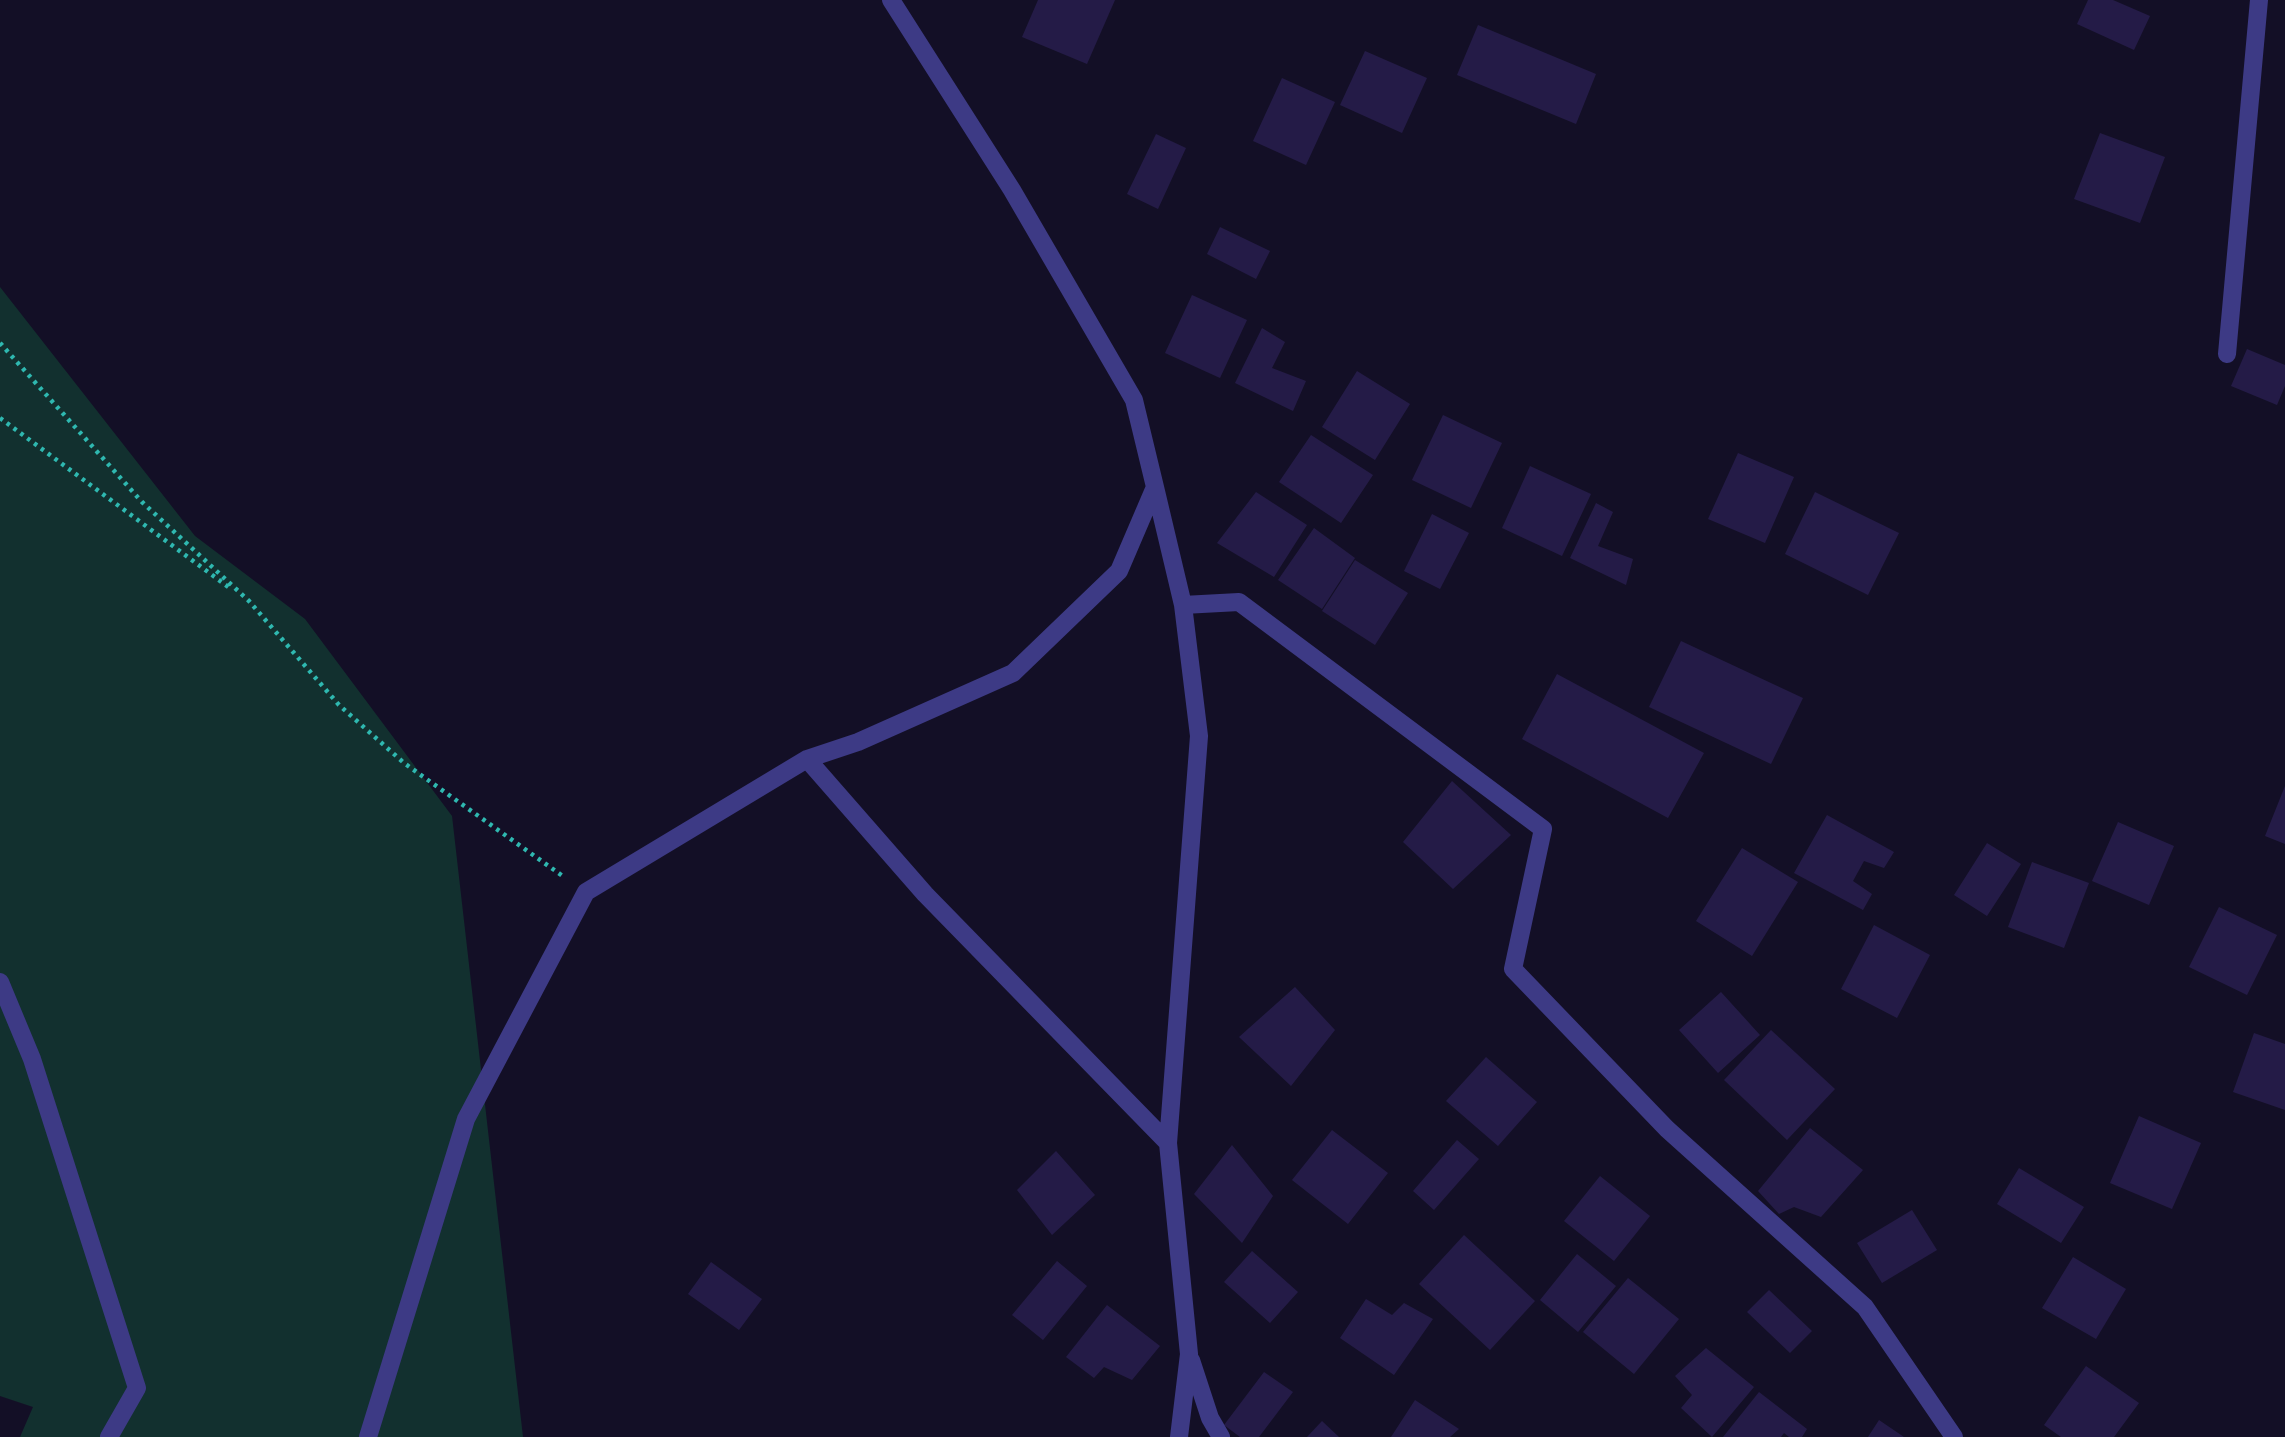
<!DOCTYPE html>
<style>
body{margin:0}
canvas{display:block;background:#130f26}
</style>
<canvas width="2285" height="1437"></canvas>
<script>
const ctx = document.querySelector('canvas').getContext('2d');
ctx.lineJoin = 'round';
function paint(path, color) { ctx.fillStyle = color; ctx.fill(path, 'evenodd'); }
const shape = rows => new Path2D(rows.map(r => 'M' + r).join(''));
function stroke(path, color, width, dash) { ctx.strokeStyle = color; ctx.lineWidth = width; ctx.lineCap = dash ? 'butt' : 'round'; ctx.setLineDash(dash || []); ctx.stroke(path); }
paint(shape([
 [0,287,195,536,305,619,452,816,523,1437,20,1437,33,1407,0,1396]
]), '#12302f');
paint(shape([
 [1038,0,1115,0,1087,64,1022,37],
 [2088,0,2113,0,2150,16,2134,50,2077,24],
 [1478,25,1596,74,1576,124,1457,75],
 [1365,51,1427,78,1402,133,1340,105],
 [1282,78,1335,102,1306,165,1253,141],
 [2100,133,2165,157,2140,223,2074,199],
 [1156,134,1186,148,1158,209,1127,194],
 [1220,227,1270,251,1256,279,1207,254],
 [1192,295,1247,320,1220,378,1165,353],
 [1262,328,1285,342,1272,368,1306,381,1293,411,1235,383],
 [2247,349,2285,365,2285,386,2277,405,2231,386],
 [1357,371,1410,404,1375,460,1322,427],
 [1443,415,1502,443,1471,508,1412,480],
 [1311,435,1373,475,1341,523,1279,482],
 [1738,453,1794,477,1765,543,1708,519],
 [1530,466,1591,494,1562,556,1502,528],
 [1256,492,1307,525,1274,577,1217,543],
 [1815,492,1899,533,1868,595,1785,554],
 [1596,503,1613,512,1598,546,1633,559,1626,585,1570,558],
 [1432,514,1469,533,1440,589,1404,571],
 [1314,528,1355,558,1322,609,1278,580],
 [1355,560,1408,593,1375,645,1322,611],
 [1681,641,1803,698,1771,764,1649,707],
 [1557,674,1704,753,1668,818,1522,739],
 [1452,781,1511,835,1453,889,1403,842],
 [2285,786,2285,844,2265,836],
 [1827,815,1894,852,1884,868,1864,861,1853,881,1872,894,1863,910,1794,873],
 [2118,822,2174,846,2149,905,2092,881],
 [1987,843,2021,864,1987,916,1954,895],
 [1742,848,1798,882,1752,956,1696,921],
 [2032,862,2089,883,2064,948,2008,927],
 [2219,907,2277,935,2247,995,2189,967],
 [1874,925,1930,955,1897,1018,1841,989],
 [1295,987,1335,1030,1291,1086,1239,1037],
 [1721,992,1760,1035,1718,1073,1679,1030],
 [1771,1030,1835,1089,1787,1140,1724,1080],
 [2254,1033,2285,1044,2285,1110,2233,1092],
 [1486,1057,1537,1102,1498,1146,1446,1101],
 [2139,1116,2201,1143,2172,1209,2110,1183],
 [1810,1128,1863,1170,1821,1217,1794,1207,1779,1214,1758,1191],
 [1332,1130,1388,1173,1348,1224,1292,1180],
 [1457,1140,1479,1159,1434,1210,1413,1191],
 [1232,1145,1273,1196,1242,1243,1194,1194],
 [1056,1151,1095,1195,1052,1235,1017,1190],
 [2019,1168,2084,1207,2061,1243,1997,1204],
 [1600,1176,1650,1216,1614,1261,1564,1221],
 [1912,1210,1937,1250,1882,1283,1857,1243],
 [1464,1235,1535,1301,1490,1350,1419,1284],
 [1252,1251,1298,1292,1270,1323,1224,1282],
 [1577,1254,1616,1286,1578,1332,1540,1300],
 [2073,1257,2126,1289,2096,1339,2042,1308],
 [1057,1261,1087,1286,1043,1340,1012,1315],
 [711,1262,762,1299,739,1330,688,1294],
 [1628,1278,1679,1319,1634,1374,1583,1332],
 [1769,1290,1812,1331,1790,1353,1747,1312],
 [1366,1299,1392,1315,1404,1303,1433,1319,1394,1375,1340,1338],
 [1107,1305,1160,1346,1132,1380,1104,1367,1094,1378,1066,1357],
 [1706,1348,1754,1387,1712,1437,1681,1408,1692,1395,1675,1376],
 [2086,1366,2139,1403,2114,1437,2061,1437,2044,1425],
 [1264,1372,1293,1392,1259,1437,1240,1437,1224,1425],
 [1759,1392,1807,1429,1802,1437,1789,1437,1784,1433,1781,1437,1723,1437],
 [1415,1400,1459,1429,1450,1437,1391,1437],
 [1879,1420,1904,1437,1868,1437],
 [1322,1421,1339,1437,1307,1437]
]), '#241b47');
stroke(shape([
 [0,343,142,502,249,601,339,705,404,763,564,877],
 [0,418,231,589]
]), '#2fb8b0', 4.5, [3.5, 5]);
stroke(shape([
 [2227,354,2259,0],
 [1155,487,1183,605,1199,736,1168,1143,1189,1354,1179,1437],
 [1183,605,1239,602,1543,829,1513,969,1667,1129,1865,1307,1954,1437],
 [807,759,925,894,1168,1143],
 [0,982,32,1059,137,1388,109,1437],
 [1191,1360,1210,1418,1221,1437],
 [368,1437,466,1119,586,892,807,759,858,742,1013,673,1119,571,1155,487,1134,400,1012,190,891,0]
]), '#3d3a85', 18);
</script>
